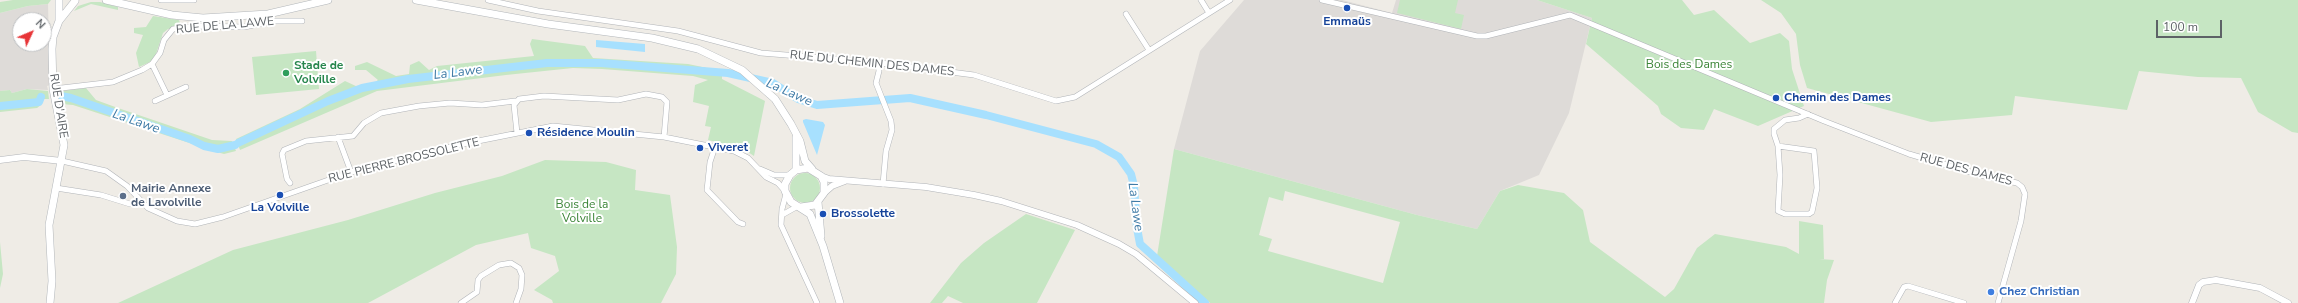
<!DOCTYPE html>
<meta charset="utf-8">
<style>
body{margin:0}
#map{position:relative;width:2298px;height:303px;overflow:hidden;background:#efece6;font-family:"Nunito Sans",sans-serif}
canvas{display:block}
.north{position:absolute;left:12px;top:12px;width:40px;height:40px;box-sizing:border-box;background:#fff;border:1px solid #bec0c2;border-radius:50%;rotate:46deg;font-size:11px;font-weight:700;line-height:16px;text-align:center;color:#5d6266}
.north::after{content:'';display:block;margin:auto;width:14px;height:18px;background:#e73437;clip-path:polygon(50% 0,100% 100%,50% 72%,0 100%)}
.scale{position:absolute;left:2156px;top:20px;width:66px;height:18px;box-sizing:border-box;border:2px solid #5d6266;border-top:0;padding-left:5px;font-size:12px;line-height:14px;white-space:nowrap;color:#5d6266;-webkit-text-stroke:3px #fff;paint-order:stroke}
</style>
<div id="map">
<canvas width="2298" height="303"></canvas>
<div class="north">N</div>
<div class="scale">100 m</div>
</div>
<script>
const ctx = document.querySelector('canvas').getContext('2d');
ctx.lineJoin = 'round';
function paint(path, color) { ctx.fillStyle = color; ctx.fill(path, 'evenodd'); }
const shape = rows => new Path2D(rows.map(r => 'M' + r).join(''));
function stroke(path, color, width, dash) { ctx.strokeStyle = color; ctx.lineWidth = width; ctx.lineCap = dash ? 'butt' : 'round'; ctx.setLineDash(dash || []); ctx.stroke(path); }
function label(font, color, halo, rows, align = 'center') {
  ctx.font = font + ' "Nunito Sans",sans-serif'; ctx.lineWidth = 4; ctx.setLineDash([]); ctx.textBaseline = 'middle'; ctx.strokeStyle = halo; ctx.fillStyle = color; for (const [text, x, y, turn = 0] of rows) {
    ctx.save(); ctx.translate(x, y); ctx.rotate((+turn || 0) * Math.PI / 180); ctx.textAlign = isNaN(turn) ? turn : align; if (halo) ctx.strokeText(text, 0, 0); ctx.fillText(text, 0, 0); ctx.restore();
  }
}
paint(shape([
 [1244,0,1342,0,1392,13,1396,0,1537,0,1592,18,1569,113,1539,175,1500,191,1477,229,1417,215,1174,149,1200,51],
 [48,4,50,85,47,86,48,90,27,89,12,93,10,90,0,91,0,13,28,6],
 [20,20,44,20,44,44,20,44]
]), '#dedbd8');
paint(shape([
 [13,0,51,0,48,4,28,6,0,13,0,2],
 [1400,0,1458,0,1455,13,1464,15,1461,29,1397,13],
 [1537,0,1682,0,1694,15,1714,10,1750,43,1780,33,1789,41,1792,69,1804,106,1758,126,1714,109,1704,130,1681,128,1661,114,1658,106,1586,44,1592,18],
 [1761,0,2298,0,2298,133,2292,132,2258,112,2241,78,2198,77,2139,71,2127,110,2015,96,2012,115,1931,122,1807,88,1800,65,1796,34,1781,13],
 [91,2,100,2,118,7,118,10,91,4,74,11,78,6],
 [153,16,179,20,181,26,168,29,163,33,155,57,150,62,139,67,136,53,143,35,134,33,134,28,146,27],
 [532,39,585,46,593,58,688,64,722,71,722,79,765,101,754,156,742,148,708,140,711,127,705,126,709,106,693,102,695,85,708,80,693,76,602,69,573,68,506,75,377,91,240,150,236,139,300,109,345,81,358,87,373,84,378,80,366,70,355,70,355,66,367,62,396,76,409,74,410,65,419,61,429,70,437,66,534,56,530,44],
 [316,51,319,89,256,95,252,57],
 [86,88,96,100,118,108,212,140,232,141,236,151,224,154,217,152,73,105,61,104,60,95,62,91],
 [27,89,48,91,49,99,41,99,41,105,37,108,0,112,0,91,10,90,12,93],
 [1174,149,1417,215,1477,229,1500,191,1518,185,1564,193,1583,210,1590,242,1665,297,1674,289,1697,248,1715,234,1786,247,1799,254,1799,221,1823,225,1824,259,1819,259,1834,260,1827,280,1824,303,1210,303,1157,256],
 [1285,191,1400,222,1383,283,1268,251,1272,239,1259,235,1269,197,1283,201],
 [545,160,606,162,636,170,635,190,670,195,677,247,676,274,661,303,553,303,552,300,534,290,559,271,555,256,531,248,528,233,476,245,368,303,118,303,233,250,348,220,435,193,502,176],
 '790 188a15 15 0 1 1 30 0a15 15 0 1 1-30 0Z',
 [1026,214,1075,230,1037,303,963,303,948,296,942,303,930,303,961,263,984,243],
 [0,242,3,274,0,288]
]), '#c6e6c3');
paint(shape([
 [596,40,645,44,645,52,596,47],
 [806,119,823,122,825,125,817,155,803,122,803,120]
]), '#a7e0fe');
stroke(shape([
 [61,96,71,98,190,139,204,146,218,149,235,145],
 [0,106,39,102,41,97],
 [238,143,328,101,362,88,408,79,547,63,601,63,728,73,773,83,798,99,817,105,910,98,986,115,1096,144,1119,157,1131,174,1134,186,1137,228,1140,244,1205,303]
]), '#a7e0fe', 8);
const minor = shape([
 [161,0,194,0],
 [488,0,538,11,678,31,761,53,873,62,974,75,1056,101,1075,97,1230,0],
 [1201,0,1209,13],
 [1322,0,1477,36,1486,36,1570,15,1824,121,1909,154,1984,176,2017,183,2022,187,2025,194,2021,221,1998,303],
 [1126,14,1149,50],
 [878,63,879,71,876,83,891,121,892,130,886,151,883,184],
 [152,64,167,95],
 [53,89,113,82,142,70,152,64,160,53,164,40,173,29,197,26,244,27,275,21,302,21],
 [155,101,186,87],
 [517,133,514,105,519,99,544,96,618,100,646,94,662,97,667,102,664,137],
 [338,137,351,172],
 [1778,146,1814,151,1817,188,1812,212,1809,214,1785,214,1778,211,1780,175,1778,146,1774,134,1774,129,1785,120,1799,118,1808,114],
 [715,147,710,162,707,190,738,222,743,224],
 [62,161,106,171,127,186,148,208,177,221,195,224,223,217,351,172,463,144,553,126,664,137,734,151,748,158,766,177,778,183,785,191],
 [760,169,774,175,790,175],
 [290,183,287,179,282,154,284,150,306,141,353,136,364,123,381,113,419,106,450,103,482,105,515,101],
 [56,188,101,195,130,204,142,203],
 [786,194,782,209,781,225,817,303],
 [782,215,798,206],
 [461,303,477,292,478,280,481,276,499,265,511,263,519,268,522,275,521,289,516,303],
 [1895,303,1904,287,1908,286,1964,303]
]);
const tertiary = shape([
 [0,160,24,157,62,161],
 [821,176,829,179,926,187,974,195,1001,201,1077,225,1119,244,1136,254,1195,303],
 [824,193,832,186,845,181],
 [2192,303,2199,285,2203,282,2216,280,2260,288,2288,303]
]);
const secondary = shape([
 [59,0,59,20],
 [106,0,172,15,203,18,268,14,328,0],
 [416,0,548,24,652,38,698,49,742,70,775,99,791,124,800,141,805,161,812,169],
 [796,170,796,137],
 [818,202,821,236],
 [801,207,815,205,824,193,824,182,821,176,808,168,796,170,790,175,785,184,785,191,791,202,810,214,823,246,840,303],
 [50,303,52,281,49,225,64,145,53,89,52,49,53,37,59,21,75,1]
]);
stroke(minor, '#b1b4b8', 6);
stroke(tertiary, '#b1b4b8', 7);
stroke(secondary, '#b2b6ba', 8);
stroke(minor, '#fff', 5);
stroke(tertiary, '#fff', 6);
stroke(secondary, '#fff', 7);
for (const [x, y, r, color] of [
 [1347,8,4,"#1a4fb4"],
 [286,73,4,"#2e9e5b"],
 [1776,98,4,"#1a4fb4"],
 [529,133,4,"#1a4fb4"],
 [700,148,4,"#1a4fb4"],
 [280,195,4,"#1a4fb4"],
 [123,196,4,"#5c6f8a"],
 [823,214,4,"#1a4fb4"],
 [1991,292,4,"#3f7fe0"]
]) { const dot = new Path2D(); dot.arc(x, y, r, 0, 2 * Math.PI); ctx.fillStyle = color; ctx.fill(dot); stroke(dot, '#fff', 1.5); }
label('bold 12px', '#164399', '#fff', [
 ["Emmaüs",1347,22,"center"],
 ["Chemin des Dames",1784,98],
 ["Résidence Moulin",537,133],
 ["Viveret",708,148],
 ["La Volville",280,208,"center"],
 ["Brossolette",831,214]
], 'left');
label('12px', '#5d6266', '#fff', [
 ["RUE DE LA LAWE",225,26,-5],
 ["RUE DU CHEMIN DES DAMES",872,64,6],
 ["RUE D'AIRE",58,106,81],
 ["RUE PIERRE BROSSOLETTE",404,161,-14],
 ["RUE DES DAMES",1966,170,15]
]);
label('12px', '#3a8436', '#fff', [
 ["Bois des Dames",1689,65],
 ["Bois de la",582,205],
 ["Volville",582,219]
]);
label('bold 12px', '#27864d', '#fff', [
 ["Stade de",294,66],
 ["Volville",294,80]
], 'left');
label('bold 12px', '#4e5e75', '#fff', [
 ["Mairie Annexe",131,189],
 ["de Lavolville",131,203]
], 'left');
label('bold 12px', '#366cbe', '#fff', [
 ["Chez Christian",1999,292]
], 'left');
label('italic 13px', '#417ca7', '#fff', [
 ["La Lawe",458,73,-7],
 ["La Lawe",789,93,24],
 ["La Lawe",136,122,19],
 ["La Lawe",1135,207,82]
]);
</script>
